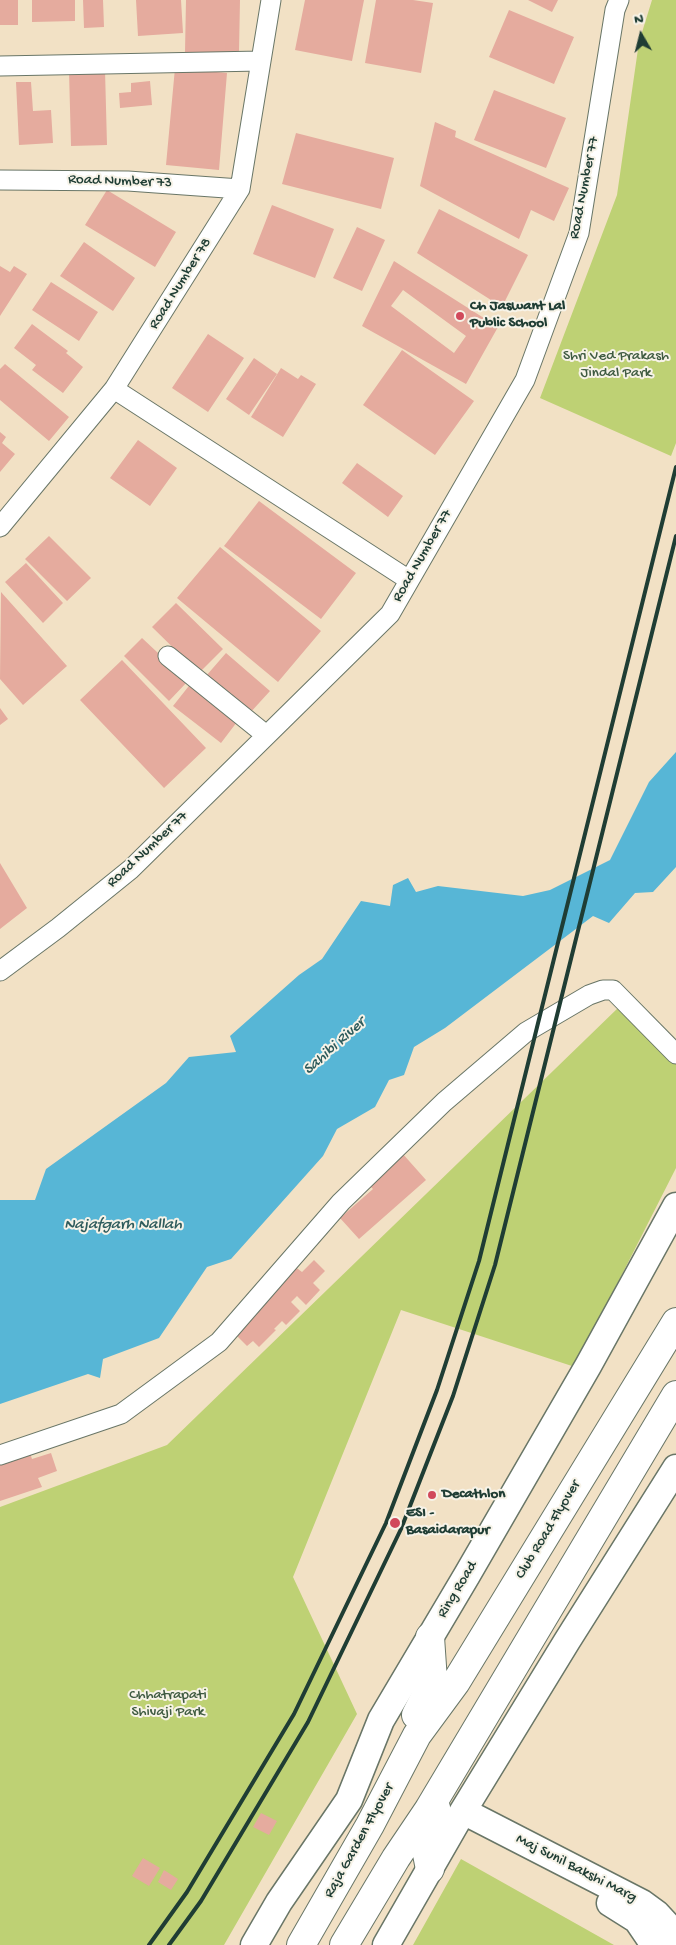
<!DOCTYPE html>
<style>
body{margin:0}
#map{position:relative;width:676px;height:1945px;overflow:hidden;background:#f2e1c5;font-family:"Gochi Hand",sans-serif}
canvas{display:block}
.north{position:absolute;left:616px;top:10px;width:50px;height:50px;-webkit-text-stroke:4px #f7f3e8;paint-order:stroke;rotate:352deg;font-size:14px;font-weight:700;line-height:20px;text-align:center;color:#1f3d34}
.north::after{content:'';display:block;margin:auto;width:18px;height:22px;background:#1f3d34;clip-path:polygon(50% 0,100% 100%,50% 72%,0 100%)}
</style>
<div id="map">
<canvas width="676" height="1945"></canvas>
<div class="north">N</div>
</div>
<script>
const ctx = document.querySelector('canvas').getContext('2d');
ctx.lineJoin = 'round';
function paint(path, color) { ctx.fillStyle = color; ctx.fill(path, 'evenodd'); }
const shape = rows => new Path2D(rows.map(r => 'M' + r).join(''));
function stroke(path, color, width, dash) { ctx.strokeStyle = color; ctx.lineWidth = width; ctx.lineCap = dash ? 'butt' : 'round'; ctx.setLineDash(dash || []); ctx.stroke(path); }
function label(font, color, halo, rows, align = 'center') {
  ctx.font = font + ' "Gochi Hand",sans-serif'; ctx.lineWidth = 4; ctx.setLineDash([]); ctx.textBaseline = 'middle'; ctx.strokeStyle = halo; ctx.fillStyle = color; for (const [text, x, y, turn = 0] of rows) {
    ctx.save(); ctx.translate(x, y); ctx.rotate((+turn || 0) * Math.PI / 180); ctx.textAlign = isNaN(turn) ? turn : align; if (halo) ctx.strokeText(text, 0, 0); ctx.fillText(text, 0, 0); ctx.restore();
  }
}
paint(shape([
 [652,0,676,0,676,443,671,456,540,398,617,195,639,42],
 [619,1007,676,1063,676,1168,575,1367,401,1310,293,1577,357,1714,224,1945,0,1945,0,1507,167,1445],
 [461,1859,614,1945,413,1945]
]), '#bed174');
paint(shape([
 [676,752,676,867,653,892,635,893,609,923,593,916,445,1028,414,1047,404,1075,389,1080,375,1107,337,1129,323,1156,231,1259,207,1267,159,1338,103,1359,100,1378,88,1374,0,1404,0,1200,35,1200,46,1169,166,1083,189,1057,236,1052,230,1036,299,975,322,959,361,901,390,906,393,885,408,878,416,892,438,886,523,896,550,890,610,860,649,782]
]), '#57b6d6');
paint(shape([
 [0,0,18,0,18,25,0,25],
 [32,0,75,0,75,21,32,22],
 [83,0,103,0,104,27,84,28],
 [136,0,181,0,183,33,138,36],
 [186,0,240,0,239,52,185,52],
 [305,0,364,0,352,61,295,50],
 [376,0,413,0,433,3,421,73,365,63],
 [528,0,558,0,552,12],
 [509,10,574,37,554,84,489,57],
 [175,68,227,73,219,170,166,165],
 [105,70,107,145,71,146,69,71],
 [150,81,152,105,120,108,119,93,131,92,131,83],
 [16,82,31,82,33,111,51,110,53,143,19,145],
 [494,90,566,118,546,168,474,140],
 [435,122,456,131,455,137,569,188,554,221,531,210,519,239,420,186],
 [296,133,394,158,381,209,282,184],
 [107,190,176,232,155,267,85,225],
 [272,205,334,229,315,278,253,254],
 [439,209,528,255,502,307,417,253],
 [357,227,385,240,362,291,333,278],
 [84,242,135,278,113,311,60,276],
 [394,261,498,327,466,384,362,326],
 [403,290,466,336,454,353,391,306],
 [0,266,10,272,14,266,27,274,0,316],
 [51,282,98,312,79,341,32,310],
 [32,324,68,351,66,353,83,367,63,393,32,370,36,365,14,348],
 [208,334,244,358,208,412,172,388],
 [402,350,474,401,435,455,363,405],
 [254,358,277,374,249,415,226,399],
 [5,364,69,417,49,441,0,400,0,369],
 [281,368,298,379,301,375,316,384,283,437,251,417],
 [0,432,6,437,2,443,15,454,0,472],
 [138,440,177,468,150,506,110,478],
 [357,463,403,496,388,517,342,483],
 [259,501,356,573,321,619,224,546],
 [49,536,91,578,67,601,25,559],
 [220,547,321,631,278,682,177,598],
 [26,563,63,603,43,623,5,582],
 [1,592,67,666,23,705,0,679],
 [176,603,223,649,199,673,152,627],
 [142,638,188,681,169,701,124,656],
 [226,653,270,691,249,714,206,676],
 [122,660,206,748,164,788,80,700],
 [192,682,240,718,221,743,173,706],
 [0,708,8,719,0,725],
 [0,863,27,908,0,929],
 [402,1153,426,1180,359,1239,340,1218,373,1189,368,1184],
 [314,1260,325,1271,313,1283,320,1290,306,1305,297,1296,291,1302,300,1311,286,1325,282,1321,274,1329,276,1330,259,1347,253,1341,247,1346,231,1330,294,1266,302,1272],
 [29,1450,32,1459,51,1453,57,1471,38,1478,42,1487,0,1501,0,1460],
 [261,1813,277,1821,269,1835,253,1827],
 [143,1858,160,1868,149,1886,132,1876],
 [164,1870,178,1879,171,1890,158,1882]
]), '#e5ab9e');
const street = shape([
 [0,66,261,61],
 [0,180,128,181,240,189],
 [114,389,409,580],
 [0,527,114,389,240,189,271,0],
 [168,656,266,735],
 [0,971,58,928,131,869,390,614,525,380,579,233,615,10,619,0],
 [0,1455,121,1414,219,1342,341,1202,444,1102,526,1032,589,995,603,990,613,990,676,1054]
]);
const secondary = shape([
 [463,1811,642,1903,657,1914,669,1927,676,1941],
 [610,1903,637,1920,654,1945],
 [254,1945,279,1902,349,1800,381,1720,467,1575,588,1366,676,1206],
 [386,1945,463,1811,567,1641,676,1468]
]);
const primary = shape([
 [416,1715,433,1681,430,1637],
 [430,1869,427,1854,435,1821,436,1808],
 [301,1945,370,1825,417,1735,456,1682,676,1322],
 [344,1945,396,1858,429,1809,676,1395]
]);
stroke(street, '#697667', 21);
stroke(secondary, '#697667', 29);
stroke(primary, '#697667', 30);
stroke(street, '#fff', 19);
stroke(secondary, '#fff', 26);
stroke(primary, '#fff', 28);
stroke(shape([
 [149,1945,187,1892,294,1714,386,1523,437,1390,479,1261,676,467],
 [169,1945,201,1901,308,1722,401,1529,453,1396,495,1265,676,536]
]), '#1f3d34', 4);
for (const [x, y, r, color] of [
 [460,316,5,"#d1495b"],
 [432,1495,5,"#d1495b"],
 [395,1523,6,"#d1495b"]
]) { const dot = new Path2D(); dot.arc(x, y, r, 0, 2 * Math.PI); ctx.fillStyle = color; ctx.fill(dot); stroke(dot, '#f7f3e8', 2); }
label('15px', '#1f3d34', '#f7f3e8', [
 ["Road Number 73",120,182,2],
 ["Road Number 77",585,188,-79],
 ["Road Number 78",181,284,-58],
 ["Road Number 77",423,556,-60],
 ["Road Number 77",148,850,-43],
 ["Club Road Flyover",549,1530,-59],
 ["Ring Road",458,1590,-59],
 ["Raja Garden Flyover",360,1841,-61],
 ["Maj Sunil Bakshi Marg",576,1869,27]
]);
label('bold 15px', '#1f3d34', '#f7f3e8', [
 ["Ch Jaswant Lal",470,307],
 ["Public School",470,324],
 ["Decathlon",442,1495],
 ["ESI -",406,1514],
 ["Basaidarapur",406,1531]
], 'left');
label('15px', '#3f5b41', '#f7f3e8', [
 ["Shri Ved Prakash",616,357],
 ["Jindal Park",616,374],
 ["Chhatrapati",168,1696],
 ["Shivaji Park",168,1713]
]);
label('italic 16px', '#2d5b5c', '#f7f3e8', [
 ["Sahibi River",335,1047,-42],
 ["Najafgarh Nallah",123,1226]
]);
</script>
